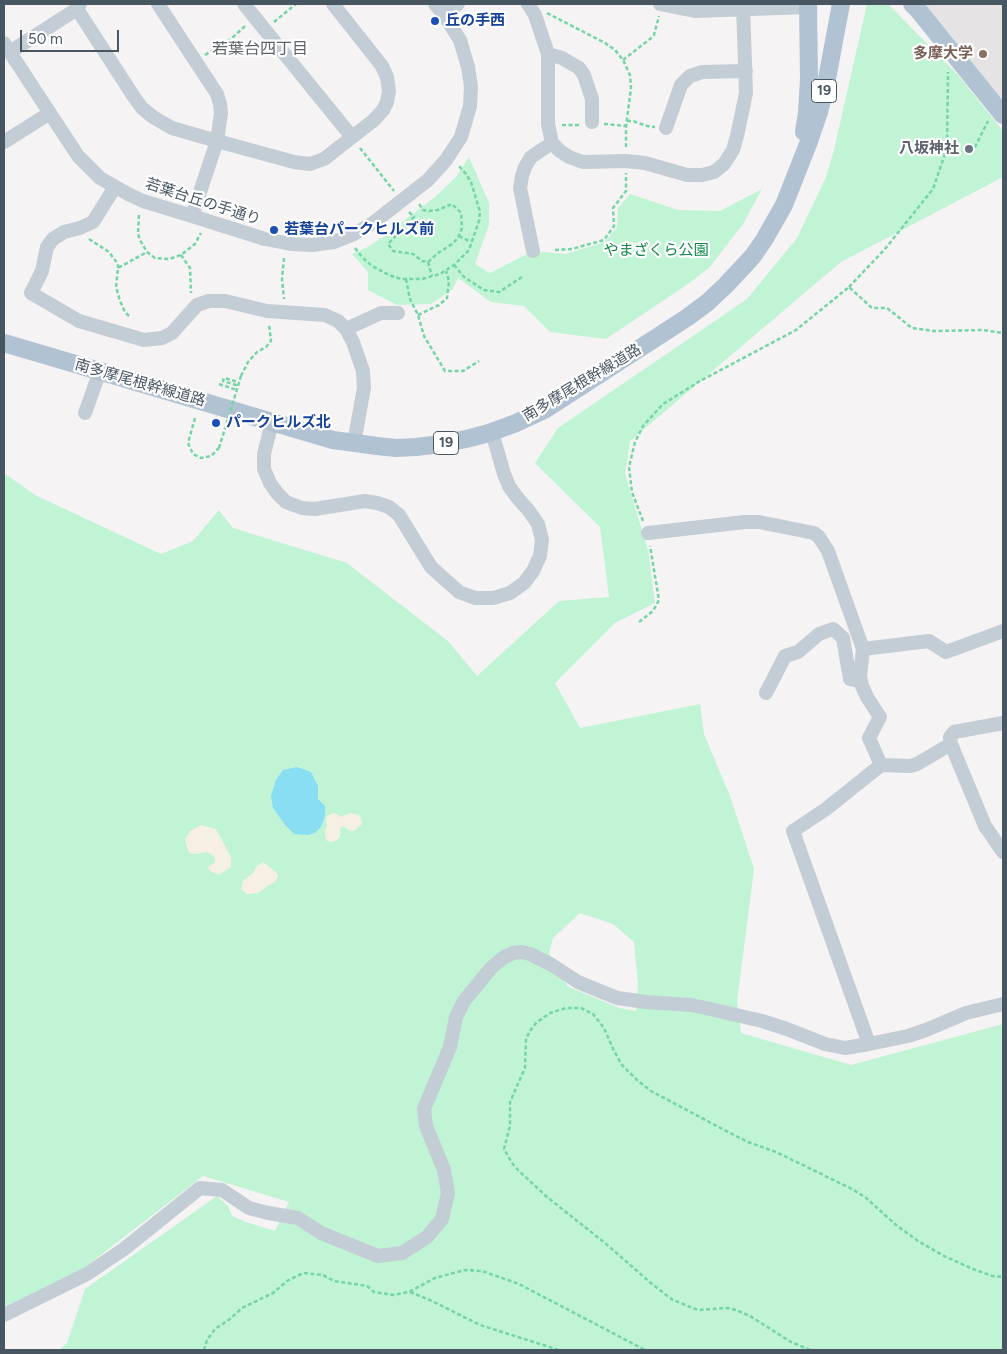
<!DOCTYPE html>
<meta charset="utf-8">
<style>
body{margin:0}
#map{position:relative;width:1007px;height:1354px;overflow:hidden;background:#f5f3f3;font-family:Figtree,sans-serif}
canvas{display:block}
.frame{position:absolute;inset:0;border:5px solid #485662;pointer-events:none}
.scale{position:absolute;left:20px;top:30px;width:99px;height:22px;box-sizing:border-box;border:2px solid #485662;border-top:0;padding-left:6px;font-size:15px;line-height:18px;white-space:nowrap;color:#485662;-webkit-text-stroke:4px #fff;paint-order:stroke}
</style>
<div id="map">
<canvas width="1007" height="1354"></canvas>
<div class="frame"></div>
<div class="scale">50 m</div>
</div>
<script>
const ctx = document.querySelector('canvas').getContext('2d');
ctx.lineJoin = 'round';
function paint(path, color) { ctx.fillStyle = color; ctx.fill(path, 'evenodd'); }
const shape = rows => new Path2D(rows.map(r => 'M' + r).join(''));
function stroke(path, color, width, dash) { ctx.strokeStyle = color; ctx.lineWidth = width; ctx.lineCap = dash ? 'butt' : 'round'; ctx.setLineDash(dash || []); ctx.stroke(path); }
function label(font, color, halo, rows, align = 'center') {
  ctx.font = font + ' Figtree,"Noto Sans JP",sans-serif'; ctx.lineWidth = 4.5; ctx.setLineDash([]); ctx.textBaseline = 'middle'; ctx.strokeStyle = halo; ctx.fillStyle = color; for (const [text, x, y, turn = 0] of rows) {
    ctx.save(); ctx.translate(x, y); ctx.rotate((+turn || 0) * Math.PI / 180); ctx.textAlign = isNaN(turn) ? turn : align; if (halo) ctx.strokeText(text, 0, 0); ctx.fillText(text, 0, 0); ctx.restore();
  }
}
paint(shape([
 [922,4,1003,4,1003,103]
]), '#e6e3e4');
paint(shape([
 [867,4,888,4,957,74,1003,131,1003,177,841,262,630,441,625,474,648,550,655,603,615,623,555,683,580,728,700,704,704,734,730,796,754,869,737,1002,741,1033,851,1065,1003,1024,1003,1350,59,1350,67,1343,85,1289,217,1196,228,1206,232,1216,246,1222,275,1231,289,1202,203,1176,80,1271,4,1307,4,473,35,495,161,554,193,541,219,510,233,528,347,563,449,642,477,676,559,601,609,597,600,527,535,463,558,428,747,299,797,238,826,177,834,150],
 [580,913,613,924,634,942,638,984,636,1011,619,1008,567,986,549,953,553,938],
 [469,157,489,203,489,225,475,264,490,273,533,251,565,254,605,242,617,227,618,208,630,194,678,210,720,211,762,189,743,224,709,268,685,286,606,339,550,332,524,306,491,302,458,278,452,290,431,304,397,305,368,290,368,272,352,254,366,248,380,239,435,197,456,177]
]), '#c0f4d4');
paint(shape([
 [333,813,337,814,341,817,350,813,359,815,362,822,361,825,354,831,350,831,343,826,340,828,341,832,339,838,335,841,330,842,326,840,325,832,327,825,326,817],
 [201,825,216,829,231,857,231,867,219,875,210,871,207,867,215,863,215,858,211,854,206,852,196,854,189,853,185,840,190,831],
 [263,862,277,873,278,876,276,881,266,887,258,893,247,894,241,889,243,881,253,873,257,866]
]), '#f6f0e4');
paint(shape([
 [297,767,311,772,318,786,318,799,325,806,325,816,321,827,315,833,308,835,294,834,286,826,273,808,271,796,276,780,283,770]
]), '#8adef4');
stroke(shape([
 [547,13,605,43,615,50,623,60,630,75,631,88,626,127,626,147],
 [274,22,296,4],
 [205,55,231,39,245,26],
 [623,60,650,39,654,35,659,16],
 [627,121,633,121,647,126,655,127],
 [604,124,627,126],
 [562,125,579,125],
 [360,148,394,191],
 [972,153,988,121],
 [409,212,414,217,388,244,393,251,413,254,422,261,428,262,438,253,452,244,458,238,462,228,461,213,452,204,438,210,429,211,423,210,419,204],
 [139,215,138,234,140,240,147,252,155,258,169,259,181,255,195,244,201,233],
 [459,236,471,242],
 [89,239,109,252,118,264,118,268],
 [355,248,362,257,372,266,389,275,401,279,422,279,440,274,454,265,469,250,479,221,480,212,471,182,466,174,459,166],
 [555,250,572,249,604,240,614,226,613,208,626,191,626,173],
 [181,255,190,268,191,293],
 [284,258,282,279,284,299],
 [428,262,432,276],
 [454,265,464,277,484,290,499,292,522,277],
 [406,279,410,299,418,315,424,336,445,371,463,371,479,361],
 [849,287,885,249,933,189,947,148,948,72],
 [418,315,439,305,447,298,449,281,446,271],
 [129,316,125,312,120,301,116,287,118,268,147,252],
 [241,376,248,362,257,352,266,347,271,341,269,324],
 [219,384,234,389,236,385,223,381,224,378,239,382],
 [195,418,188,443,193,454,201,458,211,456,219,448],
 [643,521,632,492,629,467,635,442,643,426,663,404,700,381,796,330,849,287,872,308,887,308,912,328,934,331,983,330,1003,333],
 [639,622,653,611,659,600,650,546],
 [410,1292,432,1301,480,1325,559,1350],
 [204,1350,207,1340,215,1329,230,1319,242,1308,273,1293,287,1281,303,1273,323,1275,334,1281,367,1286,374,1292,393,1295,409,1292,435,1278,465,1270,482,1271,519,1284,645,1350],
 [810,1350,791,1342,750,1316,736,1310,728,1308,698,1310,673,1300,652,1284,605,1243,547,1197,519,1171,512,1163,504,1149,510,1126,510,1102,525,1068,526,1039,530,1031,536,1023,550,1013,566,1008,581,1008,593,1014,604,1028,614,1051,622,1065,637,1080,651,1091,728,1132,748,1142,776,1152,850,1188,865,1197,896,1225,918,1241,944,1256,973,1269,992,1276,1003,1277]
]), '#74d5a5', 2.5, [4, 2.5]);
stroke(shape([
 [158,4,217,94,220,104,221,113,217,141,192,216],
 [244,4,352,137],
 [528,4,535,15,548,54,548,124,552,143,531,157,525,167,522,176,520,188,533,251],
 [660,4,695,11,808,7],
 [77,9,134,97,142,108,153,117,172,128,217,141,294,162,310,164,324,159,374,120,383,110,387,102,389,91,387,77,382,66,333,4],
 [444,15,458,4],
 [4,43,78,156,100,178,128,194,143,201,192,216,265,239,291,244,312,245,334,242,354,234,373,223,428,180,446,160,461,137,470,106,471,86,468,67,460,40,444,15,435,4],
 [10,52,77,9,80,4],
 [548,54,562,58,579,68,584,75,592,99,592,122],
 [666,128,681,85,690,76,702,72,746,71],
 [4,142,50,113],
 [552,143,560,151,569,157,583,162,626,161,645,163,687,175,702,175,714,172,724,164,733,150,737,136,746,93,743,4],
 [115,187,93,222,80,228,64,232,53,239,47,247,42,271,31,293,79,321,144,340,162,338,172,333,197,305,209,301,225,301,267,311,325,315,338,321,346,329,353,342,363,371,364,388,354,443],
 [346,329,381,313,398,313],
 [85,413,100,371],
 [272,422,264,454,264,469,270,483,277,493,286,502,302,508,315,509,365,501,377,503,389,507,399,515,431,567,459,592,475,598,493,598,510,593,524,583,533,571,540,556,542,540,538,524,529,511,516,496,509,486,504,474,492,432],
 [648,533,745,522,759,522,814,533,819,537,828,551,863,649,860,676,862,686,867,697,880,717,869,738,881,765],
 [863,649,929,641,946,652,1003,631],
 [766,693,785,656,798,652,819,634,833,629,843,638,850,679,861,681],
 [1003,723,954,732,950,737,951,744,985,826,1003,852],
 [869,1044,793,831,826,809,881,765,910,766,917,764,951,744],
 [4,1315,87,1274,124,1249,200,1188,222,1190,249,1208,268,1213,298,1218,321,1233,378,1256,402,1253,427,1237,442,1219,448,1193,444,1170,426,1126,424,1109,450,1047,456,1017,464,1001,491,968,504,957,513,953,522,952,530,954,552,965,578,982,617,998,646,1002,691,1005,706,1008,762,1021,787,1029,825,1044,845,1048,869,1044,908,1036,926,1030,966,1013,1003,1004]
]), '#c3cdd5', 14);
stroke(shape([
 [912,4,919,11,1003,115],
 [804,132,807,112,809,79,808,4],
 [4,343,333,440,377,446,396,448,416,447,441,444,466,439,489,433,516,423,546,409,688,317,708,302,726,285,753,256,764,240,784,205,808,144,819,112,826,84,841,4]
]), '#b1c2d3', 18);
stroke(shape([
 [219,448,241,376]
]), '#74d5a5', 2.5, [4, 2.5]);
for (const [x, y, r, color] of [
 [435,21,5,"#1a4fb4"],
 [983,54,5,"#8d6e63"],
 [969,149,5,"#6b7280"],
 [274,230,5,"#1a4fb4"],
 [216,423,5,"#1a4fb4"]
]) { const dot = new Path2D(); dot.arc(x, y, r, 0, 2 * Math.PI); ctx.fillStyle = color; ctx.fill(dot); stroke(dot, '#fff', 2); }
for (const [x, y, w] of [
 [824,91,25],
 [446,443,25]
]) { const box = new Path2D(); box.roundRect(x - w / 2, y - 11.5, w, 23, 4); ctx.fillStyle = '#fff'; ctx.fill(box); stroke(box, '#485662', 1); }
label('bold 14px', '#485662', null, [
 ["19",824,91],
 ["19",446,443]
]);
label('bold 15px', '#164399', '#fff', [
 ["丘の手西",445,21],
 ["若葉台パークヒルズ前",284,230],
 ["パークヒルズ北",226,423]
], 'left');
label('bold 15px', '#785e54', '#fff', [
 ["多摩大学",973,54]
], 'right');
label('bold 15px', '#5b616d', '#fff', [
 ["八坂神社",959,149]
], 'right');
label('15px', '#485662', '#fff', [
 ["若葉台丘の手通り",203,202,18],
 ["南多摩尾根幹線道路",140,383,16],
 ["南多摩尾根幹線道路",582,383,-31]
]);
label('15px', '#10864b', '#fff', [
 ["やまざくら公園",656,251]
]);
label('16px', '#5e6368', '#fff', [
 ["若葉台四丁目",260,49]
]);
</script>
